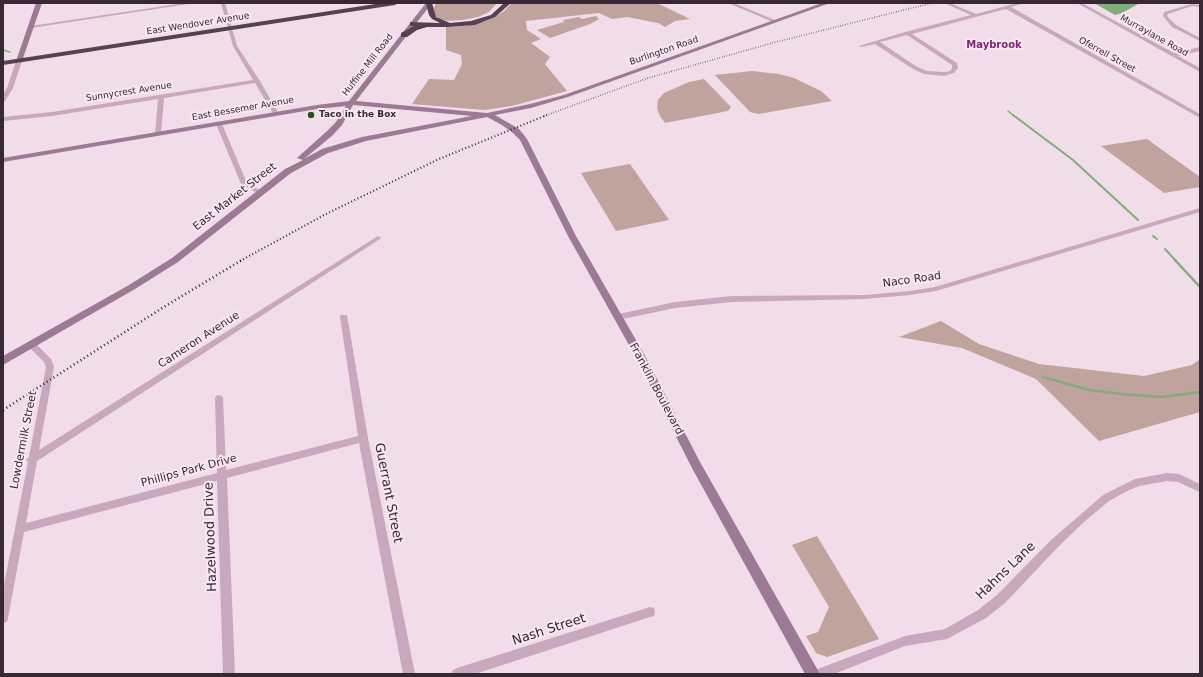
<!DOCTYPE html>
<style>
body{margin:0}
#map{position:relative;width:1203px;height:677px;overflow:hidden;background:#f1dce9;font-family:"DejaVu Sans",sans-serif}
canvas{display:block}
.frame{position:absolute;inset:0;border:4px solid #362834;pointer-events:none}
</style>
<div id="map">
<canvas width="1203" height="677"></canvas>
<div class="frame"></div>
</div>
<script>
const ctx = document.querySelector('canvas').getContext('2d');
ctx.lineJoin = 'round';
function paint(path, color) { ctx.fillStyle = color; ctx.fill(path, 'evenodd'); }
const shape = rows => new Path2D(rows.map(r => 'M' + r).join(''));
function stroke(path, color, width, dash) { ctx.strokeStyle = color; ctx.lineWidth = width; ctx.lineCap = dash ? 'butt' : 'round'; ctx.setLineDash(dash || []); ctx.stroke(path); }
function label(font, color, halo, rows, align = 'center') {
  ctx.font = font + ' "DejaVu Sans",sans-serif'; ctx.lineWidth = 4; ctx.setLineDash([]); ctx.textBaseline = 'middle'; ctx.strokeStyle = halo; ctx.fillStyle = color; for (const [text, x, y, turn = 0] of rows) {
    ctx.save(); ctx.translate(x, y); ctx.rotate((+turn || 0) * Math.PI / 180); ctx.textAlign = isNaN(turn) ? turn : align; if (halo) ctx.strokeText(text, 0, 0); ctx.fillText(text, 0, 0); ctx.restore();
  }
}
paint(shape([
 [436,3,497,3,489,12,478,17,462,20,448,21,439,19,434,14,434,8],
 [512,3,657,3,690,19,675,21,665,27,658,23,627,17,612,19,599,13,526,21,527,30,541,39,531,43,550,57,545,64,567,91,512,106,484,110,412,104,429,79,454,80,462,64,461,55,446,50,446,27,465,26,486,21,503,12],
 [596,16,599,19,590,24,550,38,537,30,564,22,563,20,579,17,582,19],
 [752,71,779,74,794,78,821,91,832,101,759,114,750,112,715,75],
 [704,79,731,107,728,111,665,123,660,116,657,108,658,100,664,93,689,82],
 [1147,139,1200,177,1200,187,1164,193,1101,146],
 [630,164,669,220,616,231,581,173],
 [941,321,979,344,1039,364,1144,376,1192,365,1200,359,1200,412,1099,441,1036,379,962,348,899,337],
 [817,536,879,639,827,657,816,653,806,636,818,632,829,607,792,545]
]), '#c0a39c');
paint(shape([
 [1094,3,1140,3,1122,13,1115,15]
]), '#81ad7c');
stroke(shape([
 [3,50,10,52],
 [1008,111,1014,116]
]), '#81ad7c', 1.5);
stroke(shape([
 [1013,115,1073,160,1138,220],
 [1153,236,1157,239],
 [1165,249,1176,261]
]), '#81ad7c', 2);
stroke(shape([
 [1175,260,1200,287],
 [1043,377,1089,390,1122,394,1161,397,1200,392]
]), '#81ad7c', 2.5);
paint(shape([
 [184,3,195,3,31,28,29,27,31,26,184,3],
 [221,3,225,3,237,46,260,81,279,114,278,115,274,115,255,83,164,98,161,134,158,136,155,134,158,99,52,116,3,121,3,117,52,112,253,80,233,46,221,3],
 [728,3,734,3,777,21,773,22,728,3],
 [944,3,950,3,976,14,1017,3,1024,3,1011,7,1200,114,1200,118,1006,9,912,34,957,63,958,68,954,73,944,76,924,74,913,69,875,44,861,47,859,46,905,32,971,15,944,3],
 [907,35,952,65,952,68,950,71,944,72,927,71,917,67,880,42,907,35],
 [1077,3,1082,3,1174,53,1200,47,1200,51,1178,56,1200,68,1200,72,1077,3],
 [1192,4,1200,5,1200,7,1192,6,1168,14,1167,16,1176,25,1200,38,1200,41,1172,27,1163,16,1164,12,1192,4],
 [19,59,22,61,13,88,5,101,3,102,3,95,7,88,16,61,19,59],
 [219,122,222,124,247,183,263,192,263,194,259,194,241,184,216,124,219,122],
 [1200,208,1200,212,936,291,910,295,864,299,732,302,675,308,618,320,614,317,618,314,675,302,732,296,864,295,910,291,935,287,1200,208],
 [378,236,381,238,380,239,37,461,26,523,217,473,215,398,216,396,219,395,222,396,223,398,226,470,358,436,340,317,341,315,347,315,368,438,415,674,403,674,359,443,227,478,235,674,223,674,217,481,24,532,8,618,7,622,3,623,3,590,28,462,26,460,29,457,46,367,44,362,29,347,28,345,29,343,35,343,51,359,54,367,39,450,378,236],
 [1167,473,1179,474,1200,484,1200,492,1178,482,1167,481,1139,486,1125,492,1109,501,1084,522,1058,547,1005,603,986,618,947,639,905,646,834,674,813,674,815,670,905,636,945,629,978,610,997,595,1050,541,1103,495,1135,479,1167,473],
 [650,607,654,608,655,612,654,616,650,617,475,674,451,674,453,670,457,668,650,607]
]), '#c9a8bf');
paint(shape([
 [36,3,42,3,22,61,17,62,16,61,36,3],
 [426,3,432,3,356,101,487,113,530,104,564,95,822,3,830,3,568,97,531,108,495,115,519,129,527,139,576,236,644,354,700,462,820,674,805,674,692,468,634,354,568,236,520,140,513,133,502,125,487,117,366,141,328,153,291,173,178,262,135,289,3,365,3,356,129,285,172,258,285,169,303,160,297,158,327,131,336,122,346,106,317,109,3,162,3,158,317,105,349,101,426,3],
 [353,105,472,116,362,137,322,149,304,159,333,135,342,125,353,105]
]), '#9c7a95');
paint(shape([
 [382,3,398,3,395,5,3,65,3,61,382,3],
 [426,3,432,3,436,17,450,23,471,21,491,15,504,3,511,3,495,17,475,25,448,27,427,27,417,30,407,37,401,37,401,33,414,26,410,26,410,22,440,23,432,19,429,15,426,3]
]), '#564053');
stroke(shape([
 [544,116,648,78,776,42,932,3]
]), '#362834', 1.5, [0.5, 2]);
stroke(shape([
 [240,261,326,214,439,159,547,115]
]), '#362834', 2, [1, 2.5]);
stroke(shape([
 [3,410,167,305,242,260]
]), '#362834', 2.5, [1, 3]);
for (const [x, y, r, color] of [
 [311,115,4,"#24561f"]
]) { const dot = new Path2D(); dot.arc(x, y, r, 0, 2 * Math.PI); ctx.fillStyle = color; ctx.fill(dot); stroke(dot, '#f9e8f2', 1.5); }
label('9px', '#362834', '#f9e8f2', [
 ["East Wendover Avenue",198,24,-9],
 ["Murraylane Road",1154,36,29],
 ["Burlington Road",664,51,-19],
 ["Oferrell Street",1107,55,29],
 ["Huffine Mill Road",368,65,-52],
 ["Sunnycrest Avenue",129,92,-9],
 ["East Bessemer Avenue",243,109,-10]
]);
label('bold 9px', '#362834', '#f9e8f2', [
 ["Taco in the Box",319,115]
], 'left');
label('bold 10px', '#82247a', '#f9e8f2', [
 ["Maybrook",994,45]
]);
label('11px', '#362834', '#f9e8f2', [
 ["East Market Street",235,197,-38],
 ["Naco Road",912,280,-8],
 ["Cameron Avenue",199,340,-33],
 ["Franklin Boulevard",656,389,62],
 ["Lowdermilk Street",24,440,-79],
 ["Phillips Park Drive",189,471,-15]
]);
label('13px', '#362834', '#f9e8f2', [
 ["Guerrant Street",388,493,79],
 ["Hazelwood Drive",211,537,-92],
 ["Hahns Lane",1006,571,-44],
 ["Nash Street",549,630,-18]
]);
</script>
